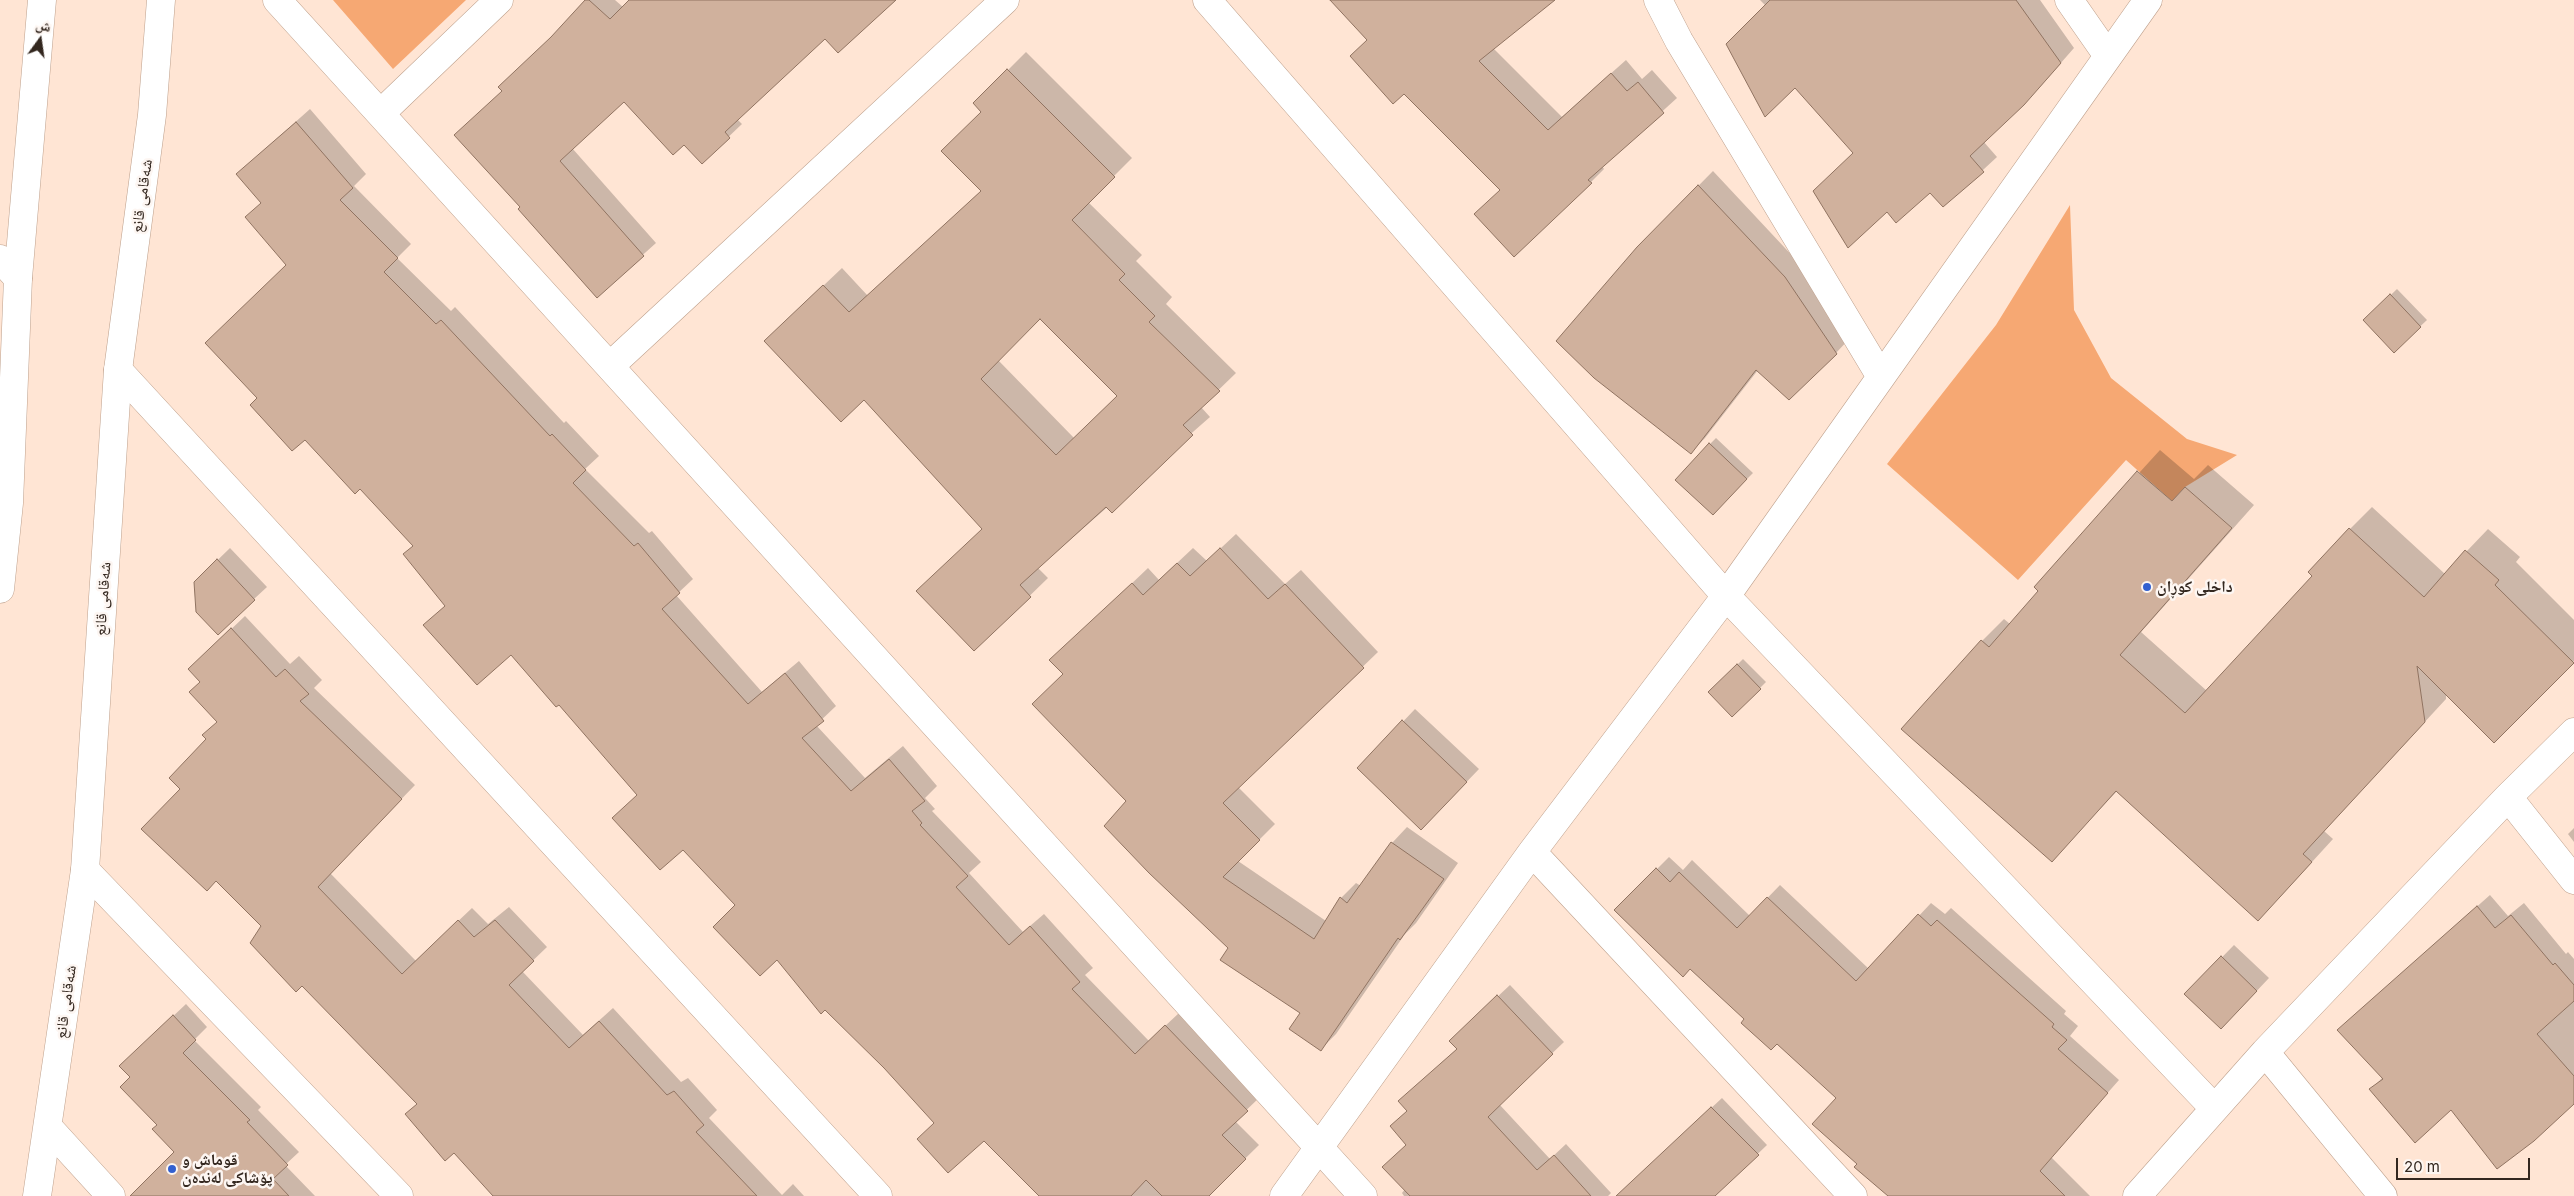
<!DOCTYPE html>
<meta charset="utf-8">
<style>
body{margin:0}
#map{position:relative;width:2574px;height:1196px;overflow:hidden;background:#ffe5d4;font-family:Inter,"Noto Naskh Arabic",sans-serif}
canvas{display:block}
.north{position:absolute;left:15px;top:15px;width:50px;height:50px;-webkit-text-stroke:4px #fdf6f2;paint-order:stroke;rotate:14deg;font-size:14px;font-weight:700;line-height:20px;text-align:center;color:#33271f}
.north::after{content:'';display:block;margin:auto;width:18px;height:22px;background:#33271f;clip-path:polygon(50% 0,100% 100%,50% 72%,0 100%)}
.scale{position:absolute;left:2396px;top:1158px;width:134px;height:22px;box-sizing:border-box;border:2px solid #33271f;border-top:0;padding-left:6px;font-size:15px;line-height:18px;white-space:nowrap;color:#33271f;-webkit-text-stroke:4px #fdf6f2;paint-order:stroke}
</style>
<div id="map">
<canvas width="2574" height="1196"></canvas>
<div class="north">ش</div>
<div class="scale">20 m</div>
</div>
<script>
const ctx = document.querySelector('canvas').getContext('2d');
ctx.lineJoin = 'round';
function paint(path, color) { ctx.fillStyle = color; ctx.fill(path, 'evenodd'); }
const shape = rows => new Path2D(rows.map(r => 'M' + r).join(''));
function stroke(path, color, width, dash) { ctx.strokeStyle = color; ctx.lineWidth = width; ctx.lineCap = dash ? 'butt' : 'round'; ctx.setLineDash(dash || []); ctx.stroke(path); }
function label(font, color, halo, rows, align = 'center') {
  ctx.font = font + ' Inter,"Noto Naskh Arabic",sans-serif'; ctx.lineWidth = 5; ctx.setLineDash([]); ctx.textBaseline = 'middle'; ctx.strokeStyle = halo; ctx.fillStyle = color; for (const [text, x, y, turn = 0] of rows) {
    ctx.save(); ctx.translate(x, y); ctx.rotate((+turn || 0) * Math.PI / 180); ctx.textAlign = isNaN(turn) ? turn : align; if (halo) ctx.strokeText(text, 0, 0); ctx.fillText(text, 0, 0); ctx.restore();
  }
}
paint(shape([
 [333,0,466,0,393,69],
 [2070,205,2074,310,2111,378,2187,439,2237,455,2185,487,2172,501,2126,460,2018,580,1887,464,1996,325]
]), '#f6a873');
paint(shape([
 [587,0,615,0,623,7,631,0,894,0,825,37,737,119,742,124,702,162,684,144,624,100,572,148,656,243,597,296,522,207,503,91],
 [1332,0,1553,0,1493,48,1562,117,1626,60,1642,79,1652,70,1677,98,1602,166,1604,169,1591,182,1501,190],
 [1760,0,2040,0,2074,48,2038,89,1983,141,1997,157,1944,206,1930,191,1855,153,1766,6],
 [1026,52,1132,158,1088,202,1142,255,1136,261,1172,297,1166,304,1236,373,1201,407,1210,417,1038,568,1048,578,975,649,983,528,864,398,784,323,842,268,868,296,982,190,983,111,975,103],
 [1040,317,1118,395,1074,438,998,360],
 [310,109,366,174,354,186,411,244,397,258,451,311,455,307,564,423,566,421,599,456,585,469,649,533,652,531,693,579,676,595,762,692,799,661,836,706,816,725,865,778,903,746,937,786,925,798,935,809,932,811,981,862,969,873,1023,932,1044,914,1093,968,1085,975,1149,1041,1179,1013,1260,1097,1235,1121,1259,1145,1207,1196,1041,1196,984,1139,935,1122,737,905,560,703,511,653,425,625,446,605,405,554,414,545,360,488,259,398,288,265,262,202,237,174],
 [1713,171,1799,263,1850,338,1836,353,1758,370,1705,438,1691,452,1638,247],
 [2397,289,2427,320,2394,351,2365,320],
 [1716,438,1753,473,1713,513,1710,444],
 [2160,450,2194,479,2208,465,2254,505,2141,632,2207,691,2314,576,2350,529,2372,507,2445,574,2488,529,2520,557,2516,562,2574,620,2574,661,2494,741,2446,693,2446,699,2324,831,2333,839,2280,897,2117,791,2052,860,1982,641,2004,619,2010,624,2040,591,2035,587],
 [1236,534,1285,584,1301,570,1378,652,1238,787,1275,824,1238,861,1326,921,1341,898,1356,883,1361,886,1392,843,1407,827,1458,863,1416,923,1405,934,1336,1034,1321,1049,1301,1013,1229,948,1128,801,1064,674,1067,645,1148,568,1159,580,1193,548,1207,561],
 [230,548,267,587,254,599,195,582],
 [245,616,290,664,299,656,322,680,314,688,415,785,330,873,416,961,472,908,488,924,509,907,547,947,522,971,583,1035,613,1008,681,1082,688,1078,717,1110,709,1118,782,1195,793,1184,804,1196,496,1196,455,1152,407,1114,418,1103,262,926,182,789,218,722,201,682,203,656],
 [1743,659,1766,682,1732,716,1710,692],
 [1415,709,1479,769,1434,816,1359,768],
 [2574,828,2574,842,2568,834],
 [1669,857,1683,870,1692,860,1750,916,1780,885,1869,969,1931,903,1945,914,1951,908,2066,1011,2064,1014,2078,1026,2070,1036,2119,1080,2051,1157,2090,1196,1890,1196,1861,1165,1838,1097,1690,968,1616,910],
 [2490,895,2508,916,2524,903,2566,954,2568,952,2574,959,2574,1103,2451,1108,2371,1089,2383,1077,2351,1018],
 [2234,945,2269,978,2234,1015,2186,994],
 [1510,985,1564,1042,1499,1104,1550,1159,1566,1144,1611,1193,1608,1196,1404,1196,1402,1193,1405,1189,1407,1144,1391,1126,1408,1110,1399,1101,1458,1048,1463,1029],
 [186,1004,207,1027,194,1040,261,1107,258,1110,299,1152,285,1165,315,1196,155,1196,176,1152,132,1077,133,1054],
 [1722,1098,1767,1145,1714,1196,1617,1196]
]), '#0003');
const building = shape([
 [585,0,589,0,610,19,629,0,896,0,838,53,825,39,725,132,730,138,702,164,684,145,673,155,624,102,560,161,644,256,597,298,518,209,520,207,454,135,502,91,498,87,551,37,585,0],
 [1330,0,1555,0,1479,61,1548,130,1611,73,1627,91,1638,82,1664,113,1588,180,1592,183,1514,257,1474,214,1500,190,1404,94,1393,104,1350,56,1367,40,1330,0],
 [1770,0,2016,0,2061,63,2024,105,1970,156,1984,172,1943,207,1930,193,1896,223,1887,212,1848,248,1813,191,1853,153,1795,88,1765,117,1726,44,1770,0],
 [1007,69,1115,177,1072,220,1125,274,1119,280,1155,316,1149,322,1220,391,1183,425,1193,435,1112,513,1106,507,1020,585,1031,597,974,651,916,591,982,529,864,400,841,422,764,341,823,285,849,312,981,191,941,151,981,112,973,103,1007,69],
 [1040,319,1117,396,1056,455,981,379,1040,319],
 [296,122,353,188,340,200,398,258,384,272,436,324,441,320,550,436,552,434,586,470,573,483,634,546,638,543,680,593,662,609,748,704,785,673,824,721,802,738,851,791,889,759,925,801,912,811,922,823,920,825,968,876,956,887,1009,945,1030,926,1080,982,1072,989,1135,1054,1165,1025,1248,1111,1222,1135,1246,1159,1209,1196,1162,1196,1146,1180,1131,1196,1039,1196,984,1141,948,1173,917,1139,934,1123,884,1068,825,1010,821,1014,777,960,760,976,713,927,735,905,683,850,660,870,612,818,637,795,559,705,556,707,511,655,477,685,423,625,445,606,403,554,413,546,360,489,355,494,305,440,292,451,250,405,257,398,205,343,286,265,245,217,261,203,236,174,296,122],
 [1698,185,1785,277,1837,354,1789,400,1756,370,1691,454,1594,378,1556,341,1637,247,1698,185],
 [2390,294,2421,327,2394,353,2363,320,2390,294],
 [1709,443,1747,479,1713,515,1675,480,1709,443],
 [2137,471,2172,501,2185,487,2232,528,2120,655,2185,713,2312,576,2308,572,2349,528,2424,597,2465,550,2499,580,2495,585,2574,663,2494,743,2417,666,2425,722,2303,854,2312,862,2258,921,2116,791,2052,862,1901,729,1981,640,1989,647,2038,591,2034,587,2137,471],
 [1220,548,1268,599,1285,584,1364,668,1223,803,1260,840,1223,877,1314,939,1340,897,1347,903,1391,842,1444,879,1400,940,1398,938,1321,1051,1289,1029,1300,1013,1220,960,1228,948,1149,873,1104,826,1126,801,1032,704,1063,674,1049,660,1132,583,1143,595,1177,563,1190,576,1220,548],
 [217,559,255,600,218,635,196,612,194,582,217,559],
 [231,628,276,677,285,669,309,694,300,701,402,799,318,887,402,974,458,920,474,937,495,920,534,961,509,985,569,1048,599,1021,667,1095,674,1091,704,1125,696,1132,757,1196,493,1196,454,1153,445,1161,405,1114,417,1104,302,986,296,992,250,943,261,926,216,881,207,891,141,829,180,789,169,778,206,739,202,735,217,722,189,692,200,682,188,669,231,628],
 [1737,664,1761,689,1732,717,1708,692,1737,664],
 [1402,720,1467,782,1421,830,1357,768,1402,720],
 [1656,868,1670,882,1679,872,1737,928,1767,897,1856,981,1918,914,1931,926,1937,920,2054,1024,2052,1027,2067,1040,2058,1049,2108,1093,2040,1171,2065,1196,1888,1196,1854,1167,1857,1164,1812,1124,1836,1098,1777,1044,1771,1050,1741,1023,1744,1019,1690,969,1683,977,1614,910,1656,868],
 [2477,906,2495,928,2511,915,2553,965,2555,963,2574,985,2574,1001,2537,1034,2574,1076,2574,1104,2534,1141,2497,1169,2451,1110,2415,1143,2369,1089,2383,1079,2337,1030,2477,906],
 [2221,956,2257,991,2221,1029,2184,994,2221,956],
 [1497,995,1553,1054,1488,1117,1537,1170,1554,1155,1591,1196,1410,1196,1382,1167,1406,1145,1390,1126,1407,1111,1398,1101,1457,1049,1449,1041,1497,995],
 [173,1015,196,1040,183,1053,250,1120,247,1122,288,1165,273,1179,289,1196,130,1196,174,1152,152,1129,157,1125,120,1087,130,1077,119,1066,173,1015],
 [1711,1107,1759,1155,1715,1196,1616,1196,1711,1107]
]);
paint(building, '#d0b19d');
stroke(building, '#907361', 1);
const minor = shape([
 [277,0,1363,1196],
 [1207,0,1726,596,2214,1108],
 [1658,0,1679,41,1881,377],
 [2069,0,2108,56],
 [381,113,499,0],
 [0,259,18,278],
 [610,366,1005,0],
 [118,370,878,1196],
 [2508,797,2574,880],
 [1532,852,1853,1196],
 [85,870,399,1196],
 [2265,1052,2383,1196],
 [48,1127,111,1196],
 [1284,1196,1532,852,1726,596,2148,0],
 [2137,1196,2265,1052,2508,797,2574,732]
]);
const major = shape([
 [0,589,9,503,18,278,42,0],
 [37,1196,85,870,118,370,152,115,161,0]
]);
stroke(minor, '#bea08c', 29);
stroke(major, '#bea08c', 29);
stroke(minor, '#fff', 28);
stroke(major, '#fff', 28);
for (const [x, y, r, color] of [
 [2147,587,5,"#3260d0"],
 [172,1169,5,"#3260d0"]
]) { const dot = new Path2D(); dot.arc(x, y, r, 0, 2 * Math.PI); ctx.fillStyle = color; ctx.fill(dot); stroke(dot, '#fdf6f2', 2); }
label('16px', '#33271f', '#fdf6f2', [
 ["شەقامی قانع",142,196,-82],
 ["شەقامی قانع",103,599,-86],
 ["شەقامی قانع",66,1002,-82]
]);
label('bold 16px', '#33271f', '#fdf6f2', [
 ["داخلی کوڕان",2157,587],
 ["قوماش و",182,1160],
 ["پۆشاکی لەندەن",182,1178]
], 'left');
</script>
